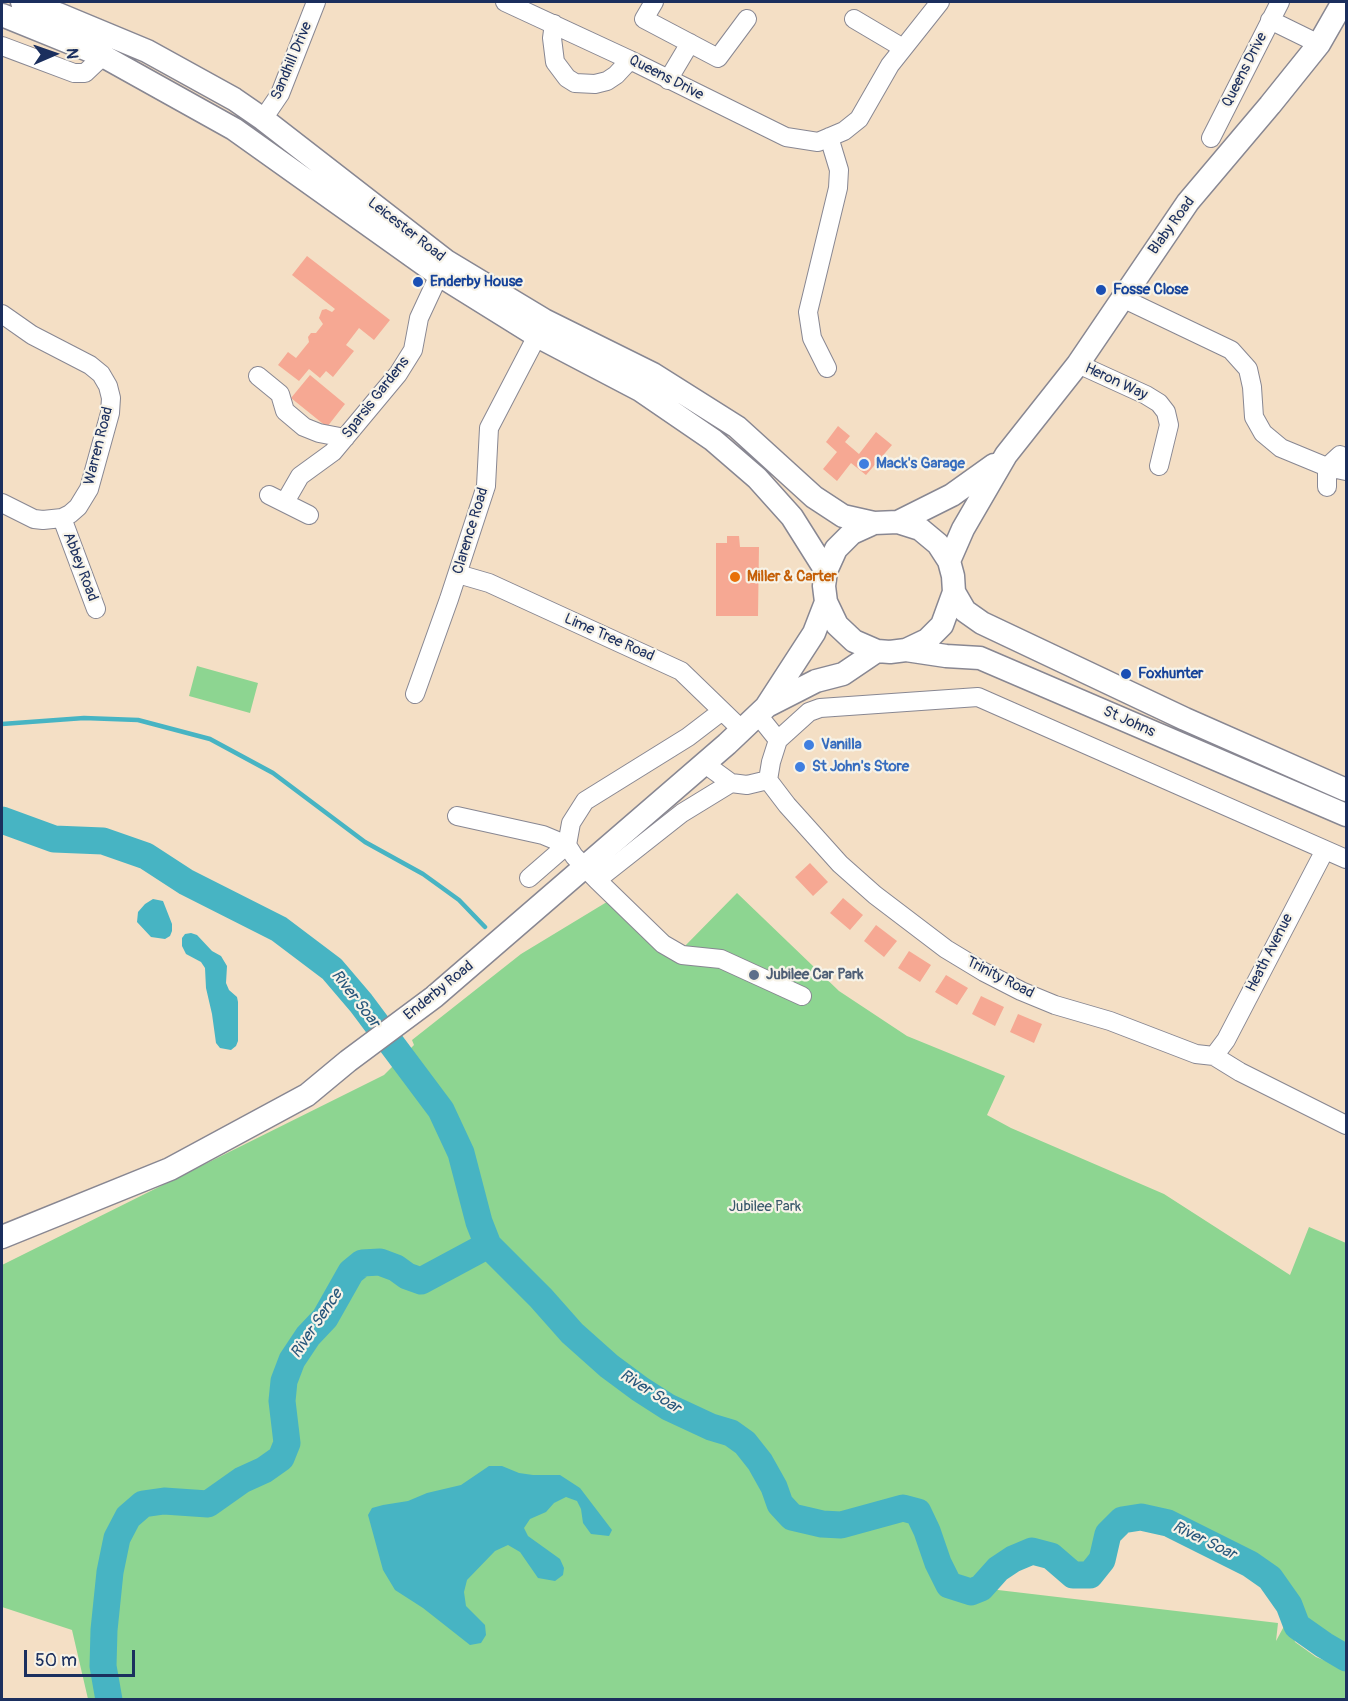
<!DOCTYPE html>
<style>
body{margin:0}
#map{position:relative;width:1348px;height:1701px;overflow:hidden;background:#f4dfc5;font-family:Pangolin,sans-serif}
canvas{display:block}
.frame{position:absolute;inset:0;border:3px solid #1b2f5e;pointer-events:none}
.north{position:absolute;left:24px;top:24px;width:60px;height:60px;-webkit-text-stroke:4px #f7f3e8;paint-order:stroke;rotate:88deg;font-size:16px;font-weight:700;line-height:24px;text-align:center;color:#1b2f5e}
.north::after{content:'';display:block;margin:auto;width:21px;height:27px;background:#1b2f5e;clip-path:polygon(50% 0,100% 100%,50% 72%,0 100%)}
.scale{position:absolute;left:24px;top:1650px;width:111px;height:27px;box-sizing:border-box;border:3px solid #1b2f5e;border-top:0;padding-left:8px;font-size:18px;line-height:21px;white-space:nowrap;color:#1b2f5e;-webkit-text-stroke:4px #f7f3e8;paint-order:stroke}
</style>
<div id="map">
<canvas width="1348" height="1701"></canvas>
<div class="frame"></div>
<div class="north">N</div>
<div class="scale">50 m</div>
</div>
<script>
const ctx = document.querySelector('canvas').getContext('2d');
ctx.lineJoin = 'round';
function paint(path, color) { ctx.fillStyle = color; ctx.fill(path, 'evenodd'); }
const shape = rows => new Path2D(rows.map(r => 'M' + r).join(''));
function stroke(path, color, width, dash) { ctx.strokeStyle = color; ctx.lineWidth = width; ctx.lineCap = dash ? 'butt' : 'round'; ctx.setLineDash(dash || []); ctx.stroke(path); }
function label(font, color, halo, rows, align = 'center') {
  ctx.font = font + ' Pangolin,sans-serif'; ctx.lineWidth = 4.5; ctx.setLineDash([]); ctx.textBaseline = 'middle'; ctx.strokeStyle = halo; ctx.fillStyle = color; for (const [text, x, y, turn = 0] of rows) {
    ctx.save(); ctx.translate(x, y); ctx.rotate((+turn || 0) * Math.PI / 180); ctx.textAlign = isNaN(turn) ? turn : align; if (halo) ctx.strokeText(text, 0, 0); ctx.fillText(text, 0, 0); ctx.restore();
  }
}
paint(shape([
 [197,666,258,683,250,713,189,696],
 [737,893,839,991,907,1036,1005,1076,987,1115,1011,1128,1164,1194,1290,1275,1309,1227,1346,1243,1346,1658,1324,1645,1297,1626,1289,1605,1270,1578,1250,1564,1168,1523,1141,1517,1122,1520,1108,1534,1102,1560,1090,1575,1073,1575,1051,1556,1032,1552,1013,1559,998,1569,981,1588,1278,1623,1276,1641,1289,1617,1295,1642,1316,1657,1346,1669,1346,1699,88,1699,72,1630,2,1607,2,1265,384,1075,414,1045,412,1040,521,954,620,894,683,948]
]), '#8dd591');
paint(shape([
 [153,899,163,901,172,924,172,931,170,936,165,939,151,937,137,922,138,912,145,904],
 [191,933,197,935,212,951,221,956,227,966,226,983,229,990,237,997,238,1002,238,1041,236,1046,231,1050,220,1048,216,1043,212,1014,206,988,205,968,201,962,186,954,182,946,182,938,185,934],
 [489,1466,502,1466,519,1473,533,1475,560,1475,580,1488,612,1530,609,1536,591,1534,583,1523,581,1509,577,1501,566,1497,554,1503,546,1512,530,1519,524,1528,528,1536,560,1559,564,1568,563,1575,555,1581,538,1578,520,1552,508,1545,495,1551,467,1580,464,1592,466,1606,485,1625,486,1635,481,1643,470,1645,423,1608,395,1590,383,1570,368,1515,372,1508,383,1505,408,1501,427,1493,461,1485]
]), '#47b4c3');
stroke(shape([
 [2,724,84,718,138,720,210,739,273,773,365,842,423,874,459,900,485,927]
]), '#47b4c3', 4.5);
stroke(shape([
 [2,820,54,839,103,841,146,856,186,882,279,929,332,969,361,1003,441,1110,461,1153,479,1222,488,1245,541,1298,572,1333,609,1366,640,1389,668,1407,711,1427,731,1433,745,1443,760,1462,774,1487,780,1504,792,1517,822,1524,841,1525,903,1508,918,1512,927,1531,938,1563,949,1585,971,1592,981,1588,998,1569,1013,1559,1032,1551,1051,1556,1073,1575,1090,1575,1102,1560,1108,1534,1122,1520,1141,1517,1168,1523,1250,1564,1270,1578,1289,1605,1297,1626,1324,1645,1346,1658],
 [109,1700,103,1666,104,1630,110,1572,117,1538,128,1517,143,1504,164,1501,208,1504,242,1480,264,1470,281,1458,287,1443,282,1401,284,1381,292,1360,308,1336,325,1318,351,1272,362,1263,380,1262,396,1268,407,1276,421,1281,488,1245]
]), '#47b4c3', 27);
paint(shape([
 [307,256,390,320,374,340,359,328,346,345,354,351,333,377,326,371,320,378,309,369,299,381,278,365,288,352,296,358,309,342,308,337,311,333,316,333,323,324,319,318,322,310,326,309,332,312,335,309,292,275],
 [310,375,345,404,327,427,291,398],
 [838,426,850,436,845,442,859,454,876,432,892,445,866,475,851,463,837,481,823,469,837,452,826,442],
 [727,536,739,536,740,547,759,547,758,616,716,616,716,543,727,543],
 [810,863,828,882,813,896,795,877],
 [843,898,863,915,850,930,830,913],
 [876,925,897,941,884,957,864,941],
 [909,951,931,965,920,982,898,968],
 [946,975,968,988,957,1005,935,992],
 [981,996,1004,1007,995,1026,972,1014],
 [1018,1014,1042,1024,1034,1043,1010,1032]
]), '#f6a893');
const minor = shape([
 [505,2,630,60,786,137,818,142,844,131,859,119,890,65,940,2],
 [654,2,644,19,718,58,747,19],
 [854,19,903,48],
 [1270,20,1319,44],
 [554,24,552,38,555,62,567,78,575,83,595,84,607,81,616,75,630,60],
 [2,46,74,73,85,73,103,56],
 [668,80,690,43],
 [263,119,280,94,316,2],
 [1211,138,1280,2],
 [1122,298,1231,350,1248,369,1252,387,1254,417,1263,433,1281,448,1327,467,1346,471],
 [2,314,32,335,90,365,101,374,108,386,111,398,110,413,89,489,78,507,70,514,62,518],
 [1078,364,1146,395,1159,403,1166,412,1169,425,1159,466],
 [827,368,812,338,808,312,838,188,839,170,829,137],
 [258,376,280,394,285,411,304,427,319,433,345,438],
 [1327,487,1327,467,1340,455],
 [269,495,309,515],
 [285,502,300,476,333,452,398,374,413,350,419,318,439,275],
 [2,503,34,519,43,520,62,518,96,609],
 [458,574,489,583,681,671,742,730],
 [415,694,449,599,486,486,489,428,537,336],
 [758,715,778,740],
 [705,764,731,783,747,785,768,780],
 [768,780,787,805,840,864,875,895,946,949,984,972,1021,991,1055,1005,1110,1021,1196,1054,1214,1056,1240,1072,1346,1125],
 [768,780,771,762,778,740,809,712,820,708,978,697,1346,859],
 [457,816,543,835,567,845,574,856,597,880,682,813,731,783],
 [529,878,567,845,571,823,585,801,688,737,722,711],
 [597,880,663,944,682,955,721,959,802,996],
 [1214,1056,1226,1040,1325,850]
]);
const major = shape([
 [22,2,58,14,147,51,234,99,263,119,446,261,544,320,653,374,737,427,814,497,843,516,874,523],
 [2,15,103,56,234,129,439,275,537,336,640,390,713,440,757,478,792,517,826,571],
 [898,522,920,529,938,544,949,561,953,576,954,592,942,625,927,640,906,650,890,652,877,651,854,641,837,625,826,602,824,586,826,571,836,549,852,533,874,523,898,522,952,495,994,465],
 [949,561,963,529,1006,455,1078,364,1188,202,1270,105,1319,44,1343,2],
 [954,592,965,611,982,623,1185,719,1346,790],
 [906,650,946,656,980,658,1346,815],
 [769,705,816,681,843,674,877,651],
 [2,1237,170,1169,307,1095,348,1061,434,997,727,744,766,707,814,633,826,602]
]);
stroke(minor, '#888792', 20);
stroke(major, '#888792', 25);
stroke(minor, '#fff', 18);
stroke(major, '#fff', 22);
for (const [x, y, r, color] of [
 [418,282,6,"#1a4fb4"],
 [1101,290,6,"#1a4fb4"],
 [864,464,6,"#3f7fe0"],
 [735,577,6,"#e8710a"],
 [1126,674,6,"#1a4fb4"],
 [809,745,6,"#3f7fe0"],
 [800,767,6,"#3f7fe0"],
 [754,975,6,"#5c6f8a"]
]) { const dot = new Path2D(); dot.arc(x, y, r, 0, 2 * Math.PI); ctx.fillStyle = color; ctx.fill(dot); stroke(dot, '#f7f3e8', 2); }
label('15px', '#1b2f5e', '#f7f3e8', [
 ["Sandhill Drive",292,61,-67],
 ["Queens Drive",1245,70,-63],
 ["Queens Drive",666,78,27],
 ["Blaby Road",1172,226,-54],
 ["Leicester Road",406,230,38],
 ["Heron Way",1116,382,25],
 ["Sparsis Gardens",376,398,-52],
 ["Warren Road",99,446,-76],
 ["Clarence Road",471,531,-73],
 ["Abbey Road",80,567,69],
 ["Lime Tree Road",609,638,24],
 ["St Johns",1129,722,24],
 ["Heath Avenue",1270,953,-63],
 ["Trinity Road",1000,978,27],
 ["Enderby Road",439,991,-39]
]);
label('bold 15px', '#164399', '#f7f3e8', [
 ["Enderby House",430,282],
 ["Fosse Close",1113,290],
 ["Foxhunter",1138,674]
], 'left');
label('bold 15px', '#366cbe', '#f7f3e8', [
 ["Mack's Garage",876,464],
 ["Vanilla",821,745],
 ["St John's Store",812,767]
], 'left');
label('bold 15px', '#c56008', '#f7f3e8', [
 ["Miller & Carter",747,577]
], 'left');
label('bold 15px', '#4e5e75', '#f7f3e8', [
 ["Jubilee Car Park",766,975]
], 'left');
label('15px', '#38586b', '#f7f3e8', [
 ["Jubilee Park",765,1207]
]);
label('italic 16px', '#28577c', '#f7f3e8', [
 ["River Soar",355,999,52],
 ["River Sence",317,1324,-56],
 ["River Soar",650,1392,32],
 ["River Soar",1204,1541,26]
]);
</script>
